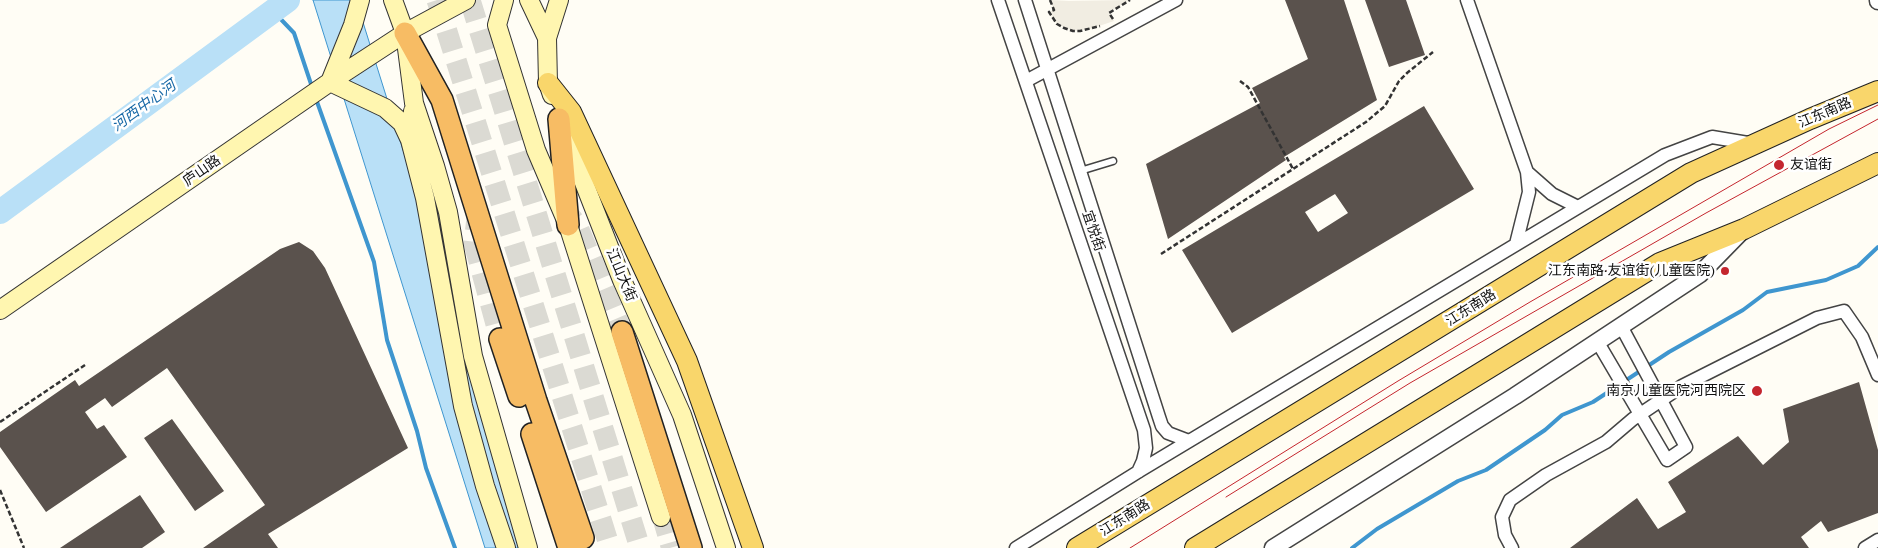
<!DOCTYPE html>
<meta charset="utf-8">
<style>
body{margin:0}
canvas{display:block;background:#fffdf5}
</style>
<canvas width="1878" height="548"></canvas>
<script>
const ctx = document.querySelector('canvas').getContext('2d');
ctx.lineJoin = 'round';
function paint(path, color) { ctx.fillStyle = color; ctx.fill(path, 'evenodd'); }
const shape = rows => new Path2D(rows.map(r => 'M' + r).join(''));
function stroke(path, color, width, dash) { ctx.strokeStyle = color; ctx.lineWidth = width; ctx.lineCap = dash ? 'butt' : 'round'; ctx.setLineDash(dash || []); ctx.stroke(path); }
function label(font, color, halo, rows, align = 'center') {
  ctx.font = font + ' "PT Serif","Noto Sans SC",serif'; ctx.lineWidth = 5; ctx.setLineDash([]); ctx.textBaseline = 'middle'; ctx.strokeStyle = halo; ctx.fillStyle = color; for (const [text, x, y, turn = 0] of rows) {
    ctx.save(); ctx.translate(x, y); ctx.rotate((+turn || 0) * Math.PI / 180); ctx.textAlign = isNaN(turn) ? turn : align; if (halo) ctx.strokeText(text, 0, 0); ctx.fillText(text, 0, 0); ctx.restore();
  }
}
paint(shape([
 [1050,0,1069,1,1130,0,1109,12,1114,21,1090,29,1073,31,1057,24,1052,17,1049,12,1054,10]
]), '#f1ede2');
const water = shape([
 [313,0,356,0,478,389,525,548,485,548,313,0]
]);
paint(water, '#b9e0f7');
stroke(water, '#3f96cf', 1);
stroke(shape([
 [273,11,294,33,312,87],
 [316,99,374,262,387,340,417,431,426,468,455,548],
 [1352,548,1377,529,1458,481,1486,470,1545,430,1562,415,1593,402,1669,352,1743,310,1767,292,1826,280,1858,266,1878,247]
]), '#3f96cf', 4);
stroke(shape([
 [0,212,288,0]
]), '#b9e0f7', 24);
paint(shape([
 [1285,0,1344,0,1377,100,1284,157,1286,160,1168,239,1146,164,1260,103,1252,88,1308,59],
 [1365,0,1406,0,1425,55,1389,67],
 [1424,106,1474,189,1232,333,1182,250],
 [1335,194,1348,213,1318,232,1305,212],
 [299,242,313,251,325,268,408,448,268,534,278,548,203,548,265,505,167,368,112,407,105,398,85,412,97,429,104,425,127,457,46,512,0,447,0,432,75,380,79,386,280,249],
 [1859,382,1878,450,1878,513,1828,532,1821,521,1801,537,1809,548,1570,548,1637,498,1658,529,1686,512,1668,482,1738,436,1763,465,1789,442,1783,409],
 [172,419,224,491,195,511,144,438],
 [140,495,165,532,142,548,60,548]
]), '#5a524d');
stroke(shape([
 [661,517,670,548]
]), '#dbdad3', 18, [18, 9]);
stroke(shape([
 [437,0,610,548],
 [470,0,640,548],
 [561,204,577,225,622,332],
 [478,210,474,243,500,339]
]), '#dbdad3', 21, [21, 11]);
const service = shape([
 [1080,171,1113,161]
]);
const minor = shape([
 [998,0,1144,430,1146,448,1143,461,1138,472],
 [1025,0,1159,417,1162,426,1168,433,1189,441],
 [1467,0,1527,172],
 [1026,81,1176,0],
 [1516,244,1529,192,1527,172,1552,194,1578,207],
 [1597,341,1667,460,1686,447,1621,326],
 [1016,548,1141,470,1665,155,1712,137,1754,144],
 [1512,548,1505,535,1502,517,1510,500,1546,475,1606,442,1633,419,1682,386,1817,318,1844,311,1862,337,1878,375],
 [1865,548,1878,540]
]);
const tertiary = shape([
 [1878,0,1878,1],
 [1273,548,1515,396,1700,274,1742,231]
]);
const secondary = shape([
 [393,0,405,33,414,103,435,166,448,212,473,356,528,548],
 [504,0,497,25,536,150,568,225,661,517],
 [529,0,547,38,548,83,552,95],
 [547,38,559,0],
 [330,82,385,108,402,123,410,140],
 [330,82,353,25,360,0],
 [413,111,410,140,425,198,463,406,485,486,506,548],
 [565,134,622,280,682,415,726,548],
 [0,310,330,82,405,33,466,0]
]);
const primary = shape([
 [548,83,571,112,687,361,753,548],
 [1077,548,1691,173,1810,119,1878,91],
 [1195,548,1660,263,1744,229,1878,163]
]);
const trunk = shape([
 [405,33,442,100,536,401,583,538],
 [559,119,568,225],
 [622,332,691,548],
 [500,339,519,396],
 [532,434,569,548]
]);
stroke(service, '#444', 9);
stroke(minor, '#444', 15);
stroke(tertiary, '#444', 19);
stroke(secondary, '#333', 20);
stroke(primary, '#222', 22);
stroke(trunk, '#222', 24);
stroke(shape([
 [1050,0,1054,10,1049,12,1057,24,1064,28,1073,31,1080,31,1100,26],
 [1113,19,1109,13,1130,0],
 [1240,81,1248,87,1293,169],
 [1161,254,1366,122,1385,106,1399,81,1407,73,1433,52],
 [0,422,85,365],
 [0,490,24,548]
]), '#333', 2.5, [5, 2.5]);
stroke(service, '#fff', 6);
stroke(minor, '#fff', 12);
stroke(tertiary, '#fff', 16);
stroke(secondary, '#fff6b0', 18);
stroke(primary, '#f9d66b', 20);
stroke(trunk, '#f7bc64', 21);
stroke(shape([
 [1226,497,1410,383,1706,213,1878,119],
 [1130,548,1398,381,1530,302,1829,129,1878,105]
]), '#c4262e', 1);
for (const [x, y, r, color] of [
 [1779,165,6,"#c4262e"],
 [1725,271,5,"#c4262e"],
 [1757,391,6,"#c4262e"]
]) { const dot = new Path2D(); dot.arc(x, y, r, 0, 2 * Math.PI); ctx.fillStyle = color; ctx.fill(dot); stroke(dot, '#fff', 2); }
label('14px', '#111', '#fff', [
 ["江东南路",1825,113,-23],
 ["庐山路",202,171,-35],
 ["宜悦街",1093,231,71],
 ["江山大街",621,275,67],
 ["江东南路",1471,308,-32],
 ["江东南路",1125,518,-32]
]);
label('14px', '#111', '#fff', [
 ["友谊街",1790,165,"left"],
 ["江东南路·友谊街(儿童医院)",1715,271],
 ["南京儿童医院河西院区",1746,391]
], 'right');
label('italic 15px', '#1768a6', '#fff', [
 ["河西中心河",144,106,-36]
]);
</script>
